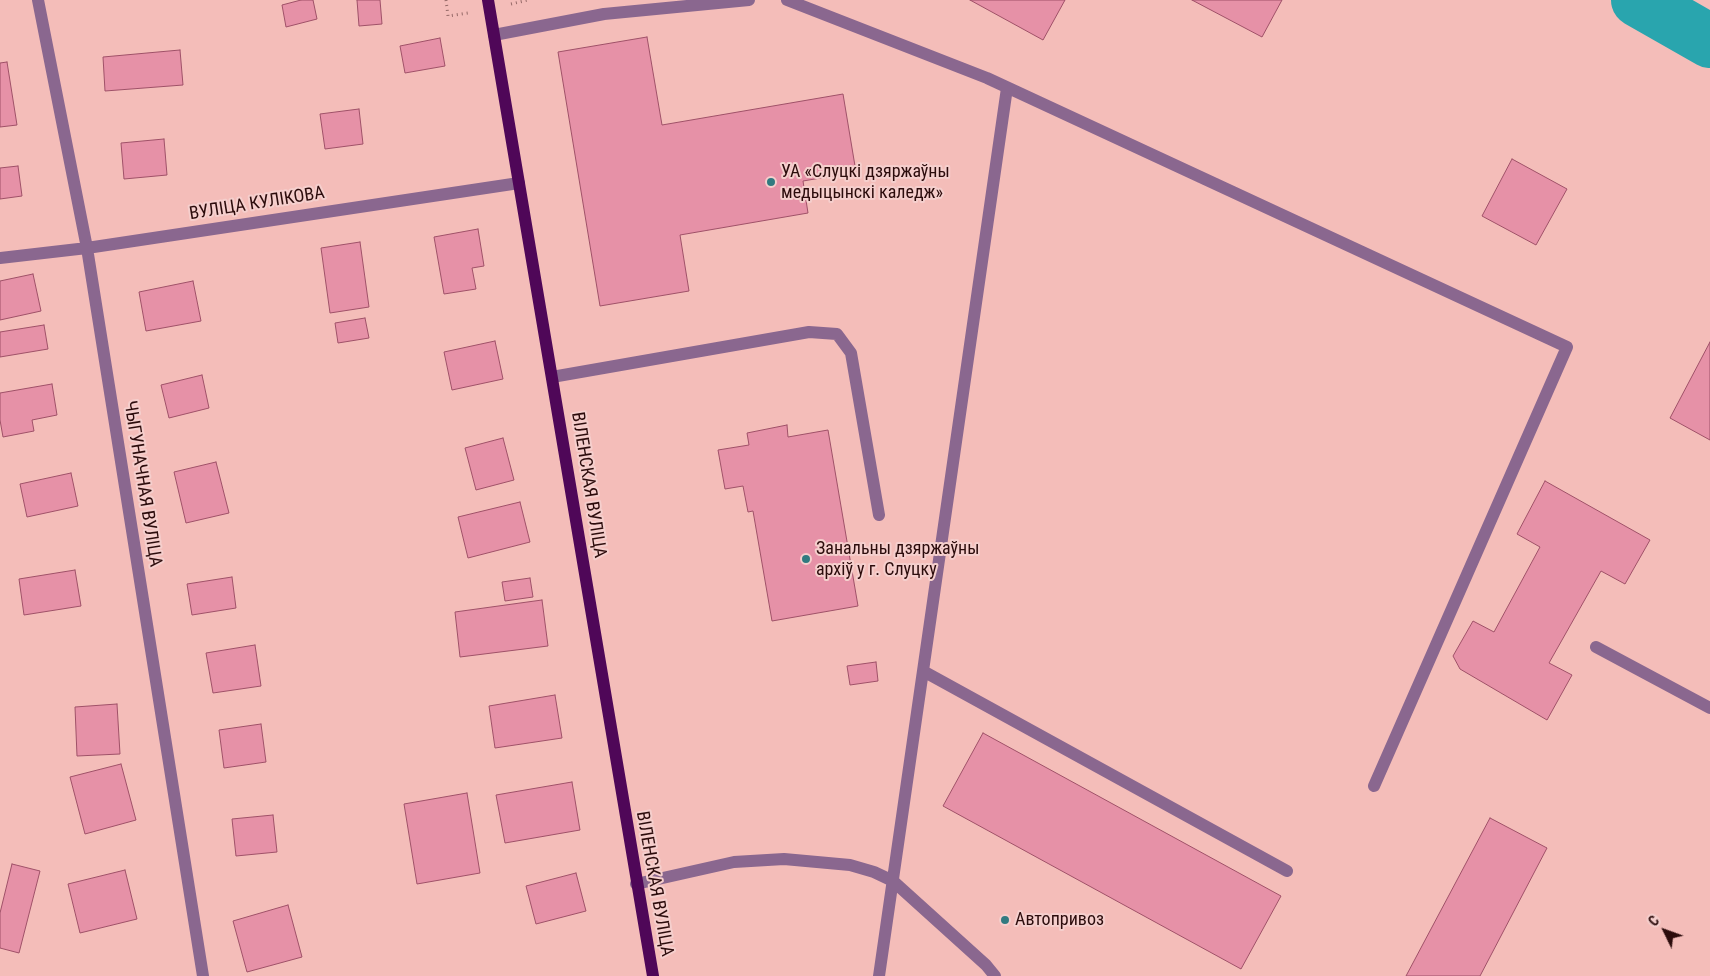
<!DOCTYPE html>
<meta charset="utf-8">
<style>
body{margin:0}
#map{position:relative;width:1710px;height:976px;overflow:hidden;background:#f4bdb9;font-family:"Roboto Condensed",sans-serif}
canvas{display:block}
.north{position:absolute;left:1640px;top:906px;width:50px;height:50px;-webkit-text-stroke:4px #f5cfcd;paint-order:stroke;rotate:312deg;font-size:14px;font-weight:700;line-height:20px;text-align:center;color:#2c0c0c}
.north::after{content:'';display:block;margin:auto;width:18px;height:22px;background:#2c0c0c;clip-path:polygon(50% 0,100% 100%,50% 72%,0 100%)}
</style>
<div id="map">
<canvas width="1710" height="976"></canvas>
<div class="north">С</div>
</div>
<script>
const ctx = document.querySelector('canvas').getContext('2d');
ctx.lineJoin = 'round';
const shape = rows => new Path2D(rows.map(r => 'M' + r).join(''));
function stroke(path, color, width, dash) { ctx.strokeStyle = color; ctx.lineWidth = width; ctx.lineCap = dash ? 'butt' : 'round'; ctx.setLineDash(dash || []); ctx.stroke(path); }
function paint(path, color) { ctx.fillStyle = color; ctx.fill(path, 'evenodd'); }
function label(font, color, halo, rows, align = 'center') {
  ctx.font = font + ' "Roboto Condensed",sans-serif'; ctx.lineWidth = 4; ctx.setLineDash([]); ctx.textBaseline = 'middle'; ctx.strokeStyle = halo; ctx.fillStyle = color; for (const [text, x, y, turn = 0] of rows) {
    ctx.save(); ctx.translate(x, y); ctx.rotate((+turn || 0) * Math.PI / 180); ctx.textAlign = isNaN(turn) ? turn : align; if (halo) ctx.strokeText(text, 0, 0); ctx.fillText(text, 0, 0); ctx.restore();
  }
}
stroke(shape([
 [1638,0,1710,41]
]), '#29a5ae', 54);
const building = shape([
 [301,0,313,0,317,19,286,27,282,5,301,0],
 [357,0,380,0,382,24,359,26,357,0],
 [970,0,1065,0,1043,40,970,0],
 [1192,0,1282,0,1262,37,1192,0],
 [647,37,662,125,843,94,856,172,803,181,808,213,680,235,689,291,600,306,558,52,647,37],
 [440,38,445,66,405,73,400,46,440,38],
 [180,50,183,85,105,91,103,57,180,50],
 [7,62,17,125,0,127,0,63,7,62],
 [359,109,363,144,325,149,320,114,359,109],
 [164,139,167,175,124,179,121,143,164,139],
 [1512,159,1567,189,1536,245,1482,216,1512,159],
 [18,166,22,196,0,199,0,168,18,166],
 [478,229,484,266,472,268,476,289,444,294,434,237,478,229],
 [360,242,369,307,330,313,321,248,360,242],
 [33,274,41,311,0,320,0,281,33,274],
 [193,281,201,321,146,331,139,292,193,281],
 [365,318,369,338,338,343,335,323,365,318],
 [44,325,48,349,0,357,0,332,44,325],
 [495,341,503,379,452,390,444,352,495,341],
 [1710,342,1710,440,1670,418,1710,342],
 [202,375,209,408,169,418,161,385,202,375],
 [52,384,57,415,32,420,34,431,3,437,0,420,0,393,52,384],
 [787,425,788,437,828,430,858,606,772,621,753,511,748,512,743,486,725,489,718,450,749,445,747,433,787,425],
 [503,438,514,480,476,490,465,448,503,438],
 [216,462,229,513,186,523,174,472,216,462],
 [71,473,78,506,27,517,20,484,71,473],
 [1545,481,1650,540,1625,584,1601,571,1549,663,1572,675,1547,720,1460,669,1453,656,1473,621,1494,632,1540,547,1517,534,1545,481],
 [520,502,530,542,468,558,458,517,520,502],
 [75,570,81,606,24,615,19,579,75,570],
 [232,577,236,608,192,615,187,584,232,577],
 [530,578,533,597,505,601,502,582,530,578],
 [542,600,548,646,460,657,455,612,542,600],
 [255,645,261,686,213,693,206,653,255,645],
 [876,662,878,681,850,685,847,666,876,662],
 [555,695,562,738,495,748,489,706,555,695],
 [117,704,120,754,77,756,75,707,117,704],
 [261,724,266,762,224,768,219,730,261,724],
 [983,733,1281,896,1241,969,943,806,983,733],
 [121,764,136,820,85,834,70,777,121,764],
 [572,782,580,830,505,843,496,795,572,782],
 [467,793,480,873,417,884,404,804,467,793],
 [273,815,277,852,236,856,232,819,273,815],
 [1490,818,1547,848,1480,976,1406,976,1490,818],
 [12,864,40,871,19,953,0,948,0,913,12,864],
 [125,870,137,919,80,933,68,884,125,870],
 [576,873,586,911,536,924,526,886,576,873],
 [288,905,302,957,247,972,233,921,288,905]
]);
paint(building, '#e691a7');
stroke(building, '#9f5168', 1);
stroke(shape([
 [446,0,448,16,468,13],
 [511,4,528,0]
]), '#966a68', 3, [1, 4]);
stroke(shape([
 [38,0,87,248,203,976],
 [787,0,987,78,1567,347,1374,786],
 [494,35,604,14,749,0],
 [0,258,87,248,519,183],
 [552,377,809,332,837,334,851,353,879,515],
 [1596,647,1710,708],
 [923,671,1287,871],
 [636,884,734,862,784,859,850,865,874,872,893,881,986,965,995,976],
 [879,976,1007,88]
]), '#8a678f', 12);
stroke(shape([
 [488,0,653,976]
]), '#4f0758', 12);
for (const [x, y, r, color] of [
 [771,182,5,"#317a80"],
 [806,559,5,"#317a80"],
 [1005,920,5,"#317a80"]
]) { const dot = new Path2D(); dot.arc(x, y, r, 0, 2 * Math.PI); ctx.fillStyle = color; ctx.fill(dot); stroke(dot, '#f5cfcd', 2); }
label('18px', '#2c0c0c', '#f5cfcd', [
 ["УА «Слуцкі дзяржаўны",781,172],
 ["медыцынскі каледж»",781,193],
 ["Занальны дзяржаўны",816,549],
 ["архіў у г. Слуцку",816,570],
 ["Автопривоз",1015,920]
], 'left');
label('18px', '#2c0c0c', '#f5cfcd', [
 ["ВУЛІЦА КУЛІКОВА",257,204,-9],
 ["ЧЫГУНАЧНАЯ ВУЛІЦА",142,484,81],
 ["ВІЛЕНСКАЯ ВУЛІЦА",588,485,81],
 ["ВІЛЕНСКАЯ ВУЛІЦА",654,884,80]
]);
</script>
